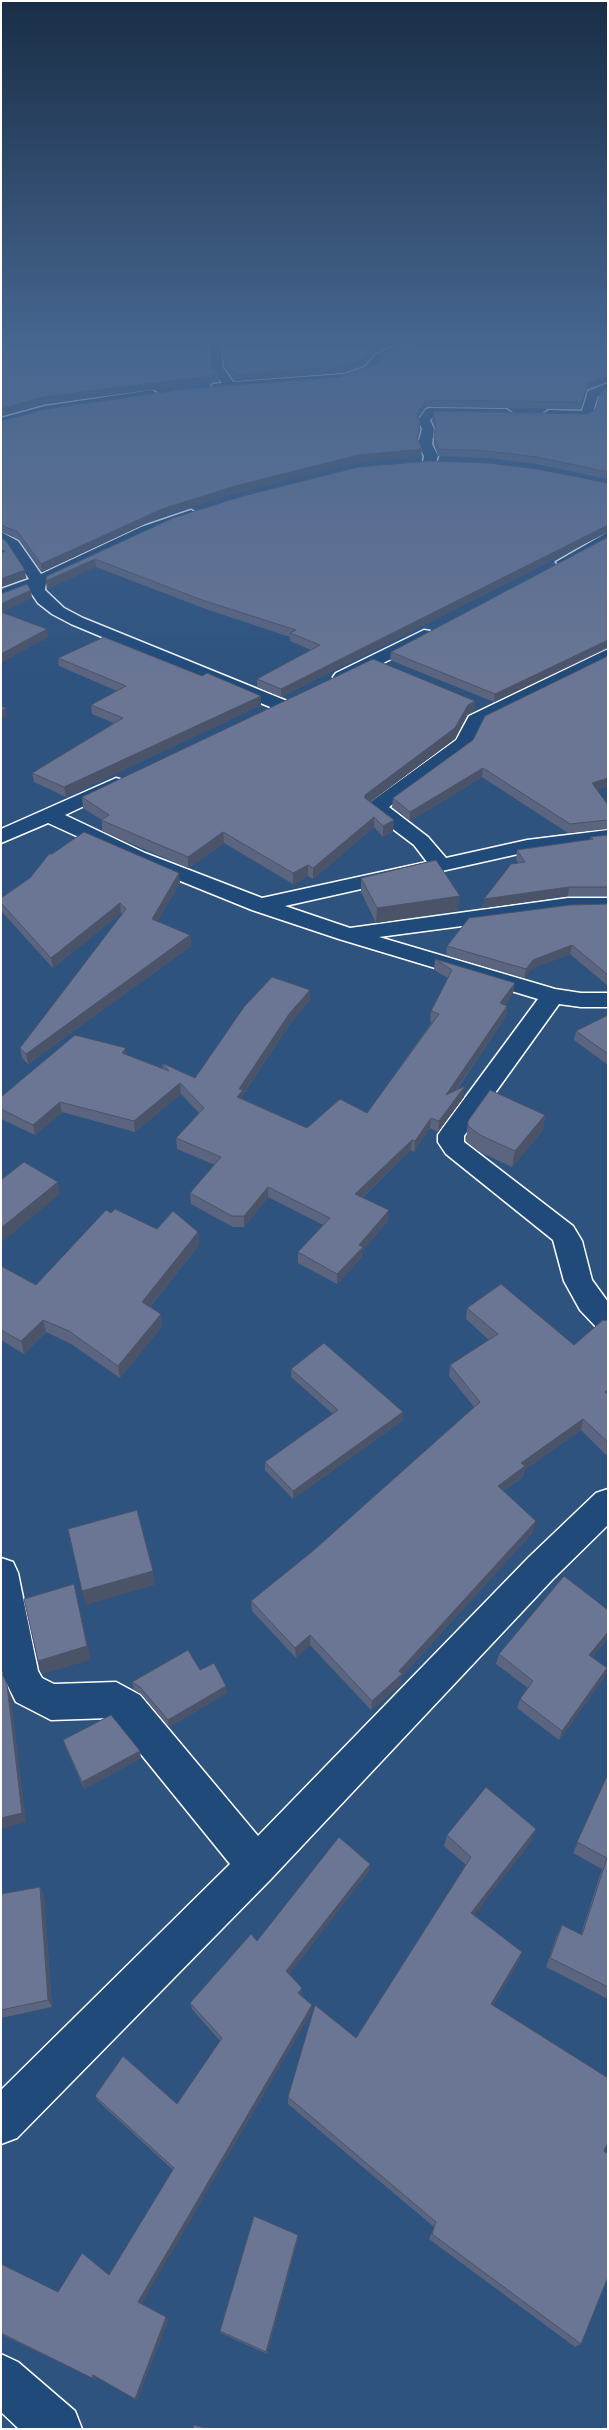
<!DOCTYPE html>
<style>
body{margin:0}
#map{position:relative;width:609px;height:2430px;overflow:hidden;background:#2e537f;font-family:Pangolin,sans-serif}
canvas{display:block}
.frame{position:absolute;inset:0;border:2px solid #fff;pointer-events:none}
</style>
<div id="map">
<canvas width="609" height="2430"></canvas>
<div class="frame"></div>
</div>
<script>
const ctx = document.querySelector('canvas').getContext('2d');
ctx.lineJoin = 'round';
const shape = rows => new Path2D(rows.map(r => 'M' + r).join(''));
function stroke(path, color, width, dash) { ctx.strokeStyle = color; ctx.lineWidth = width; ctx.lineCap = dash ? 'butt' : 'round'; ctx.setLineDash(dash || []); ctx.stroke(path); }
function paint(path, color) { ctx.fillStyle = color; ctx.fill(path, 'evenodd'); }
const minor = shape([
 [210,345,222,345,222,366,233,382,345,374,365,367,375,355,398,345,414,345,383,359,373,371,347,381,217,391,211,387,213,384,222,383,210,366,210,345],
 [608,383,608,392,598,396,591,418,549,418,543,414,549,410,582,411,588,391,608,383],
 [152,390,158,394,156,397,46,414,1,426,1,418,45,406,152,390],
 [430,408,506,409,512,413,506,417,434,416,430,420,434,429,432,444,438,456,435,465,430,466,423,462,424,456,418,444,422,429,418,420,426,409,430,408],
 [191,510,198,514,196,517,151,533,46,583,45,590,64,608,83,618,287,701,290,705,287,709,275,709,71,624,52,614,38,603,29,590,1,600,1,589,29,579,8,547,1,543,1,532,18,541,41,574,141,527,191,510],
 [608,532,608,542,569,565,559,565,556,562,608,532],
 [424,630,430,631,432,635,430,639,348,681,336,681,333,677,336,673,424,630],
 [608,649,608,661,483,723,471,747,389,807,428,837,446,858,527,840,608,830,608,842,527,852,285,906,350,928,568,898,608,898,608,912,568,912,379,937,555,989,581,993,608,993,608,1007,581,1007,559,1004,464,1136,464,1142,573,1226,582,1241,592,1280,608,1302,608,1332,598,1329,580,1310,564,1281,553,1240,446,1154,438,1142,438,1135,442,1129,538,999,339,939,252,910,131,861,48,823,1,843,1,829,116,778,123,780,126,784,123,788,65,815,145,853,262,898,427,862,414,845,369,811,366,807,369,803,456,740,469,716,608,649],
 [608,1489,608,1525,553,1579,271,1879,17,2138,1,2144,1,2090,230,1864,114,1721,110,1718,51,1720,16,1702,3,1676,1,1667,1,1558,13,1562,18,1573,38,1671,42,1678,54,1684,116,1682,140,1695,258,1836,529,1557,596,1493,608,1489],
 [1,2354,18,2362,75,2411,82,2429,19,2429,1,2412,1,2354]
]);
stroke(minor, '#fff', 3);
paint(minor, '#1f4a7a');
paint(shape([
 [223,345,393,345,374,353,364,365,338,373,235,381,224,365],
 [608,388,608,479,536,464,487,458,438,456,434,444,435,428,432,420,433,414,588,414,596,409],
 [587,389,581,409,426,407,418,418,420,429,418,440,422,449,421,456,358,462,232,494,162,516,42,572,20,540,1,532,1,421],
 [608,483,608,532,281,697,257,687,257,679,311,650,290,641,290,637,203,608,96,567,47,589,46,581,173,518],
 [608,537,608,648,494,702,390,660,391,652],
 [608,656,608,786,597,790,608,805,608,829,568,833,482,777,410,821,392,807,393,798],
 [58,658,261,705,66,797,34,782,32,773,114,723,92,714,91,705,117,691,59,666],
 [475,701,474,711,467,715,455,739,370,802,393,831,383,837,374,827,313,879,308,876,293,884,224,843,188,868,102,831,102,820,83,808,82,797],
 [608,835,608,896,568,896,483,908,484,899,518,863,516,859,517,850,590,840,590,837],
 [361,878,458,910,376,923,361,892],
 [180,883,157,922,190,935,191,946,28,1064,22,1058,20,1048,122,914,121,913,53,968,1,911,1,898],
 [608,904,608,986,570,954,531,969,524,978,446,955,447,946],
 [435,959,513,993,505,1005,507,1006,506,1016,456,1091,464,1097,438,1132,430,1128,414,1152,411,1150,363,1197,388,1221,362,1251,362,1257,337,1284,298,1263,298,1252,323,1225,268,1197,244,1227,233,1227,191,1204,190,1193,215,1165,177,1149,176,1138,199,1113,181,1094,135,1132,62,1112,35,1135,1,1119,1,1097,127,1055,163,1069,162,1063,195,1078,310,1000,289,1025,243,1095,243,1099,307,1128,367,1113,432,1022,430,1022,431,1011,448,978,434,970],
 [608,1015,608,1065,574,1040,576,1031],
 [545,1115,543,1130,512,1167,478,1151,466,1141,468,1121],
 [111,1213,157,1229,198,1232,199,1245,150,1307,161,1314,162,1326,120,1378,71,1344,46,1332,24,1354,1,1340,1,1266,36,1285],
 [467,1308,574,1345,608,1321,608,1454,606,1455,581,1430,524,1470,523,1477,503,1491,533,1532,402,1676,401,1684,371,1710,310,1645,296,1658,252,1611,251,1601,314,1550,474,1407,449,1376,450,1365,489,1340,466,1319],
 [291,1369,403,1420,293,1499,265,1470,265,1462,333,1414,291,1377],
 [608,1610,608,1638,592,1657,607,1668,604,1678,559,1740,517,1708,520,1699,528,1688,496,1664,499,1654],
 [200,1670,227,1693,169,1727,141,1694,134,1690,132,1682],
 [63,1740,141,1758,84,1789,65,1746],
 [608,1774,608,1999,546,1967,557,1935,562,1925,581,1934,602,1869,573,1853],
 [447,1835,532,1840,474,1915,522,1952,518,1962,493,2005,604,2151,581,2344,575,2347,429,2239,434,2227,288,2104,288,2097,356,2038,466,1865,444,1846],
 [370,1864,369,1871,289,1974,302,1988,302,1995,301,1996,312,2011,141,2304,168,2320,137,2400,97,2377,96,2380,1,2334,58,2292,109,2275,173,2170,98,2101,95,2096,177,2104,220,2041,192,2009,190,2003,257,1941],
 [40,1887,44,1896,52,2007,1,2018,1,1894],
 [298,2238,267,2354,221,2333,220,2331]
]), '#5c657f');
paint(shape([
 [379,345,393,345,374,353,364,365,338,373,235,381,235,374,374,347],
 [218,375,219,381,45,404,1,416,1,409,44,397],
 [608,376,608,382,587,389,581,409,582,402,588,383],
 [426,400,426,407,416,421,417,414],
 [420,422,420,429,416,445,417,438],
 [422,449,421,456,358,462,232,494,162,516,42,572,41,564,162,509,232,487,358,455],
 [608,525,608,532,281,697,281,689],
 [95,559,96,567,47,589,46,581],
 [25,570,26,578,1,587,1,579],
 [31,590,32,598,1,613,1,604],
 [47,629,48,637,1,663,1,654],
 [608,640,607,647,494,702,495,694],
 [261,696,261,705,66,797,64,787],
 [475,701,474,711,467,715,455,739,365,806,365,795,468,705],
 [6,708,7,716,1,720,1,711],
 [483,768,482,777,410,821,410,812],
 [608,778,608,786,591,792,592,783],
 [374,817,374,827,313,879,313,868],
 [394,820,393,831,383,837,383,826],
 [223,832,224,843,188,868,188,857],
 [308,865,308,876,293,884,293,873],
 [179,873,180,883,153,929,152,919],
 [569,887,568,896,483,908,484,899],
 [460,896,458,910,376,923,377,908],
 [120,903,121,913,53,968,51,958],
 [190,935,191,946,28,1064,26,1054],
 [572,945,570,954,531,969,524,978,526,969,533,960],
 [515,983,513,993,498,1014,500,1003],
 [310,990,310,1000,289,1025,243,1095,243,1101,237,1097,239,1089,289,1014],
 [507,1006,506,1016,445,1106,446,1095],
 [126,1048,127,1058,122,1053],
 [180,1083,181,1094,135,1132,134,1121],
 [465,1086,464,1097,438,1132,439,1121],
 [60,1102,62,1112,35,1135,33,1125],
 [545,1115,543,1130,512,1167,515,1151],
 [431,1118,430,1128,414,1152,415,1141],
 [412,1140,411,1150,355,1204,355,1194],
 [58,1182,60,1194,1,1243,1,1228],
 [268,1187,268,1197,244,1227,244,1216],
 [389,1210,388,1221,362,1251,362,1257,337,1284,337,1274,359,1245],
 [198,1232,199,1245,144,1314,142,1302],
 [161,1314,162,1326,120,1378,118,1366],
 [43,1320,46,1332,24,1354,21,1341],
 [403,1412,403,1420,293,1499,293,1491],
 [583,1419,581,1430,524,1470,523,1477,495,1496,498,1486,521,1463],
 [536,1521,533,1532,402,1676,401,1684,371,1710,372,1701],
 [153,1571,155,1585,86,1605,82,1591],
 [74,1584,91,1660,42,1674,38,1661],
 [608,1632,608,1638,585,1665,589,1655],
 [310,1635,310,1645,296,1658,295,1648],
 [607,1668,604,1678,559,1740,562,1731],
 [7,1685,11,1696,26,1822,1,1829],
 [226,1686,227,1693,169,1727,168,1720],
 [140,1751,141,1758,84,1789,82,1782],
 [536,1829,532,1840,468,1923,471,1913],
 [370,1864,369,1871,286,1978,286,1971],
 [40,1887,44,1896,52,2007,48,2000],
 [522,1952,518,1962,488,2013,491,2004],
 [302,1988,302,1995,298,2000,298,1993],
 [312,2005,312,2011,141,2305,138,2302],
 [298,2235,298,2238,267,2354,266,2352],
 [166,2317,168,2320,137,2400,135,2399],
 [93,2375,97,2377,96,2380,92,2378]
]), '#4b5368');
const building = shape([
 [1,345,208,345,208,360,218,375,44,397,1,409,1,345],
 [223,345,379,345,374,347,364,359,338,367,235,374,224,359,223,345],
 [404,345,608,345,608,376,588,383,582,402,426,400,417,414,420,422,417,438,422,449,358,455,232,487,162,509,41,564,18,532,1,525,1,421,46,409,185,389,339,377,374,366,384,354,404,345],
 [608,388,608,472,537,457,488,451,439,449,434,437,436,422,433,414,435,411,588,414,596,409,601,391,608,388],
 [430,461,488,463,537,469,608,483,608,525,281,689,257,679,320,645,290,633,296,630,202,600,95,559,46,581,47,576,173,518,243,496,358,467,430,461],
 [608,537,608,640,495,694,391,652,608,537],
 [1,538,6,541,25,570,1,579,1,553,5,551,1,550,1,538],
 [27,584,31,590,1,604,1,594,27,584],
 [1,612,47,629,1,654,1,612],
 [104,637,202,676,207,673,261,696,64,787,32,773,123,718,91,705,126,686,58,658,104,637],
 [608,656,608,778,592,783,608,805,608,820,570,824,483,768,410,812,393,798,473,740,485,716,608,656],
 [373,659,475,701,468,705,455,728,365,795,365,798,394,820,383,826,374,817,313,868,308,865,293,873,223,832,188,857,101,820,109,815,82,797,373,659],
 [1,706,6,708,1,711,1,706],
 [84,832,179,873,152,919,190,935,26,1054,20,1048,126,909,120,903,51,958,1,903,1,898,30,878,49,854,52,854,84,832],
 [608,835,608,887,569,887,484,899,511,864,525,862,517,850,593,839,590,837,608,835],
 [436,860,460,896,377,908,361,878,436,860],
 [608,904,608,975,572,945,533,960,526,969,447,946,469,918,570,905,608,904],
 [435,959,515,983,500,1003,507,1006,446,1095,465,1086,439,1121,431,1118,415,1141,412,1140,355,1194,389,1210,359,1245,363,1247,337,1274,298,1252,330,1218,268,1187,244,1216,232,1216,190,1193,221,1157,176,1138,204,1108,180,1083,134,1121,60,1102,33,1125,1,1109,1,1097,75,1035,126,1048,122,1053,169,1071,162,1063,195,1078,244,1007,272,977,310,990,289,1014,239,1089,243,1090,237,1097,307,1128,340,1099,367,1113,439,1014,431,1011,452,970,435,959],
 [608,1015,608,1054,576,1031,608,1015],
 [490,1090,545,1115,515,1151,480,1135,468,1126,468,1121,490,1090],
 [24,1162,58,1182,1,1228,1,1180,24,1162],
 [115,1209,157,1229,173,1211,198,1232,142,1302,161,1314,118,1366,69,1331,43,1320,21,1341,1,1330,1,1266,36,1285,106,1210,111,1213,115,1209],
 [501,1284,574,1345,603,1320,608,1321,608,1390,605,1392,608,1394,608,1442,583,1419,521,1463,525,1466,498,1486,536,1521,399,1671,402,1674,372,1701,310,1635,295,1648,251,1601,314,1550,480,1402,450,1365,498,1334,467,1308,501,1284],
 [324,1343,403,1412,293,1491,265,1462,338,1410,291,1369,324,1343],
 [137,1510,153,1571,82,1591,68,1529,137,1510],
 [564,1576,608,1610,608,1632,589,1655,607,1668,562,1731,520,1699,533,1681,499,1654,564,1576],
 [74,1584,87,1646,38,1661,24,1599,74,1584],
 [188,1650,200,1670,214,1663,226,1686,168,1720,140,1687,132,1682,188,1650],
 [1,1671,7,1685,22,1813,1,1818,1,1671],
 [111,1715,140,1751,82,1782,63,1740,111,1715],
 [608,1774,608,1987,550,1958,562,1925,582,1935,607,1858,577,1842,608,1774],
 [486,1787,536,1829,471,1913,522,1952,491,2004,608,2078,608,2142,604,2151,608,2154,608,2277,581,2344,432,2234,436,2222,288,2097,315,2005,356,2038,471,1857,447,1835,486,1787],
 [339,1837,370,1864,286,1971,302,1988,298,1993,312,2005,138,2302,166,2317,135,2399,93,2375,92,2378,1,2333,1,2264,58,2292,82,2253,109,2275,174,2168,95,2096,123,2056,177,2104,222,2038,190,2003,251,1934,257,1941,339,1837],
 [40,1887,48,2000,1,2010,1,1894,40,1887],
 [254,2216,298,2235,266,2352,220,2331,254,2216],
 [194,2425,207,2429,193,2429,194,2425]
]);
paint(building, '#6b7694');
stroke(building, '#4b5368', 1);
const sky = ctx.createLinearGradient(0, 0, 0, 685);
sky.addColorStop(0, '#192e46');
sky.addColorStop(0.5, '#466690');
sky.addColorStop(1, '#46669000');
ctx.fillStyle = sky;
ctx.fillRect(0, 0, 609, 685);
</script>
